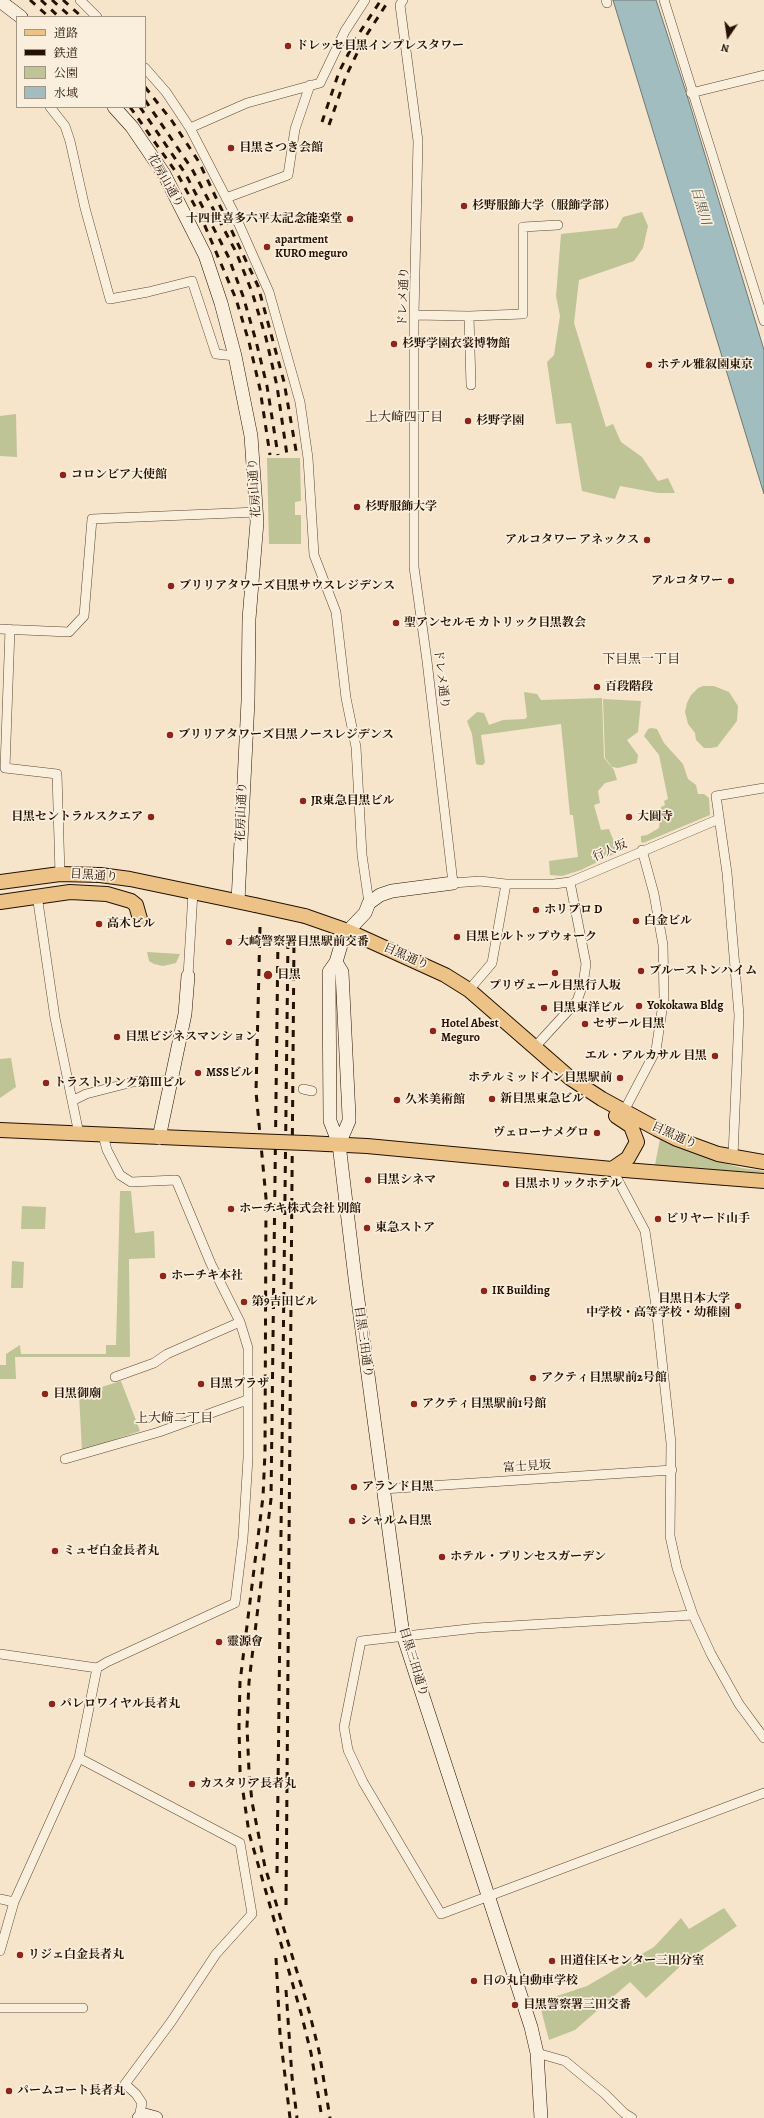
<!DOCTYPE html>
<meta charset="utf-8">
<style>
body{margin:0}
#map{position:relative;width:764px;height:2118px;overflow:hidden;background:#f7e5cb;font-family:Alegreya,"Noto Serif JP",serif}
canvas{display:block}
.legend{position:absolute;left:16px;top:16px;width:130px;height:92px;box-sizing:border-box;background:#faeedd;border:1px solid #a49685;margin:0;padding:5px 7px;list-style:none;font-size:12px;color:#241100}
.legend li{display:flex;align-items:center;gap:8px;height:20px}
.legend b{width:20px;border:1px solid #a49685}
.north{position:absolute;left:708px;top:16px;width:40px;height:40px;-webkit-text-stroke:3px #faeedd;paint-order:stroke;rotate:193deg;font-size:11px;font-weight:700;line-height:16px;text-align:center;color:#241100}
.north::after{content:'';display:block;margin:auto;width:14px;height:18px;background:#241100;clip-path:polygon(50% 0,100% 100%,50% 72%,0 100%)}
</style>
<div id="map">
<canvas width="764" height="2118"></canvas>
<ul class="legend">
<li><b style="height:5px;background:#ecc286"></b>道路</li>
<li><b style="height:5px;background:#241100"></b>鉄道</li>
<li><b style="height:11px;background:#bec496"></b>公園</li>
<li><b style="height:11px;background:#a1bdc0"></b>水域</li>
</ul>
<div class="north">N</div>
</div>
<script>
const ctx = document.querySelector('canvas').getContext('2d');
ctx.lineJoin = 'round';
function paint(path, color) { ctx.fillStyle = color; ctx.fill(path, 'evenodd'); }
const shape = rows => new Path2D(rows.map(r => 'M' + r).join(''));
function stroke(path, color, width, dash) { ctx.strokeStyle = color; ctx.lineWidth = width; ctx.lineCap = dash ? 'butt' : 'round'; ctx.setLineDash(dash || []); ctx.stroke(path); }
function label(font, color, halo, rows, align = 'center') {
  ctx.font = font + ' Alegreya,"Noto Serif JP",serif'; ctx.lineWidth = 3.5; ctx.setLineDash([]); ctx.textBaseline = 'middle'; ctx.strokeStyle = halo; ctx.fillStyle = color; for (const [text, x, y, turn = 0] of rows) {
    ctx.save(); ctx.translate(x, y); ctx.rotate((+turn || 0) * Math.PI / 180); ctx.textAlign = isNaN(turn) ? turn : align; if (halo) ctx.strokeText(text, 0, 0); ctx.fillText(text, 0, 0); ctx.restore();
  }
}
paint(shape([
 [642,212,648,226,643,248,634,261,579,280,574,323,606,427,613,424,621,442,642,457,658,481,668,478,675,493,658,493,620,486,615,499,582,491,571,423,556,424,547,362,554,355,560,316,556,296,561,234,617,228,623,217],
 [16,414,17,457,0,456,0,416],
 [267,458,300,458,301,501,295,502,295,515,301,515,301,544,269,544],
 [703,686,714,686,729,692,738,706,737,721,717,747,710,748,704,748,696,740,695,733,688,724,685,712,687,703,691,695,698,688],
 [524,692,537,694,541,700,602,698,604,758,614,770,617,780,605,783,598,791,600,803,594,805,601,830,609,829,618,852,581,870,562,876,550,875,549,861,578,857,573,815,570,815,561,724,481,735,485,762,483,765,479,765,476,764,472,734,467,721,477,712,484,713,489,725,503,720,525,719,527,717],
 [603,699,641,701,638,732,627,740,638,755,637,763,618,768,612,767,605,758],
 [651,728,657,729,664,743,683,764,688,779,696,785,698,794,704,794,709,798,710,815,643,843,641,842,641,836,647,835,659,828,661,807,665,805,664,801,668,799,659,755,644,736,648,729],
 [147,952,180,954,176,963,163,966,154,964,149,961],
 [11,1058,16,1087,0,1098,0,1059],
 [660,1139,716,1161,742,1168,764,1171,764,1173,655,1165],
 [120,1191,131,1191,135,1233,154,1231,155,1258,129,1259,130,1357,15,1357,16,1379,0,1379,0,1365,6,1365,6,1354,20,1345,21,1354,106,1354,106,1345,116,1345],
 [22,1206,46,1207,45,1229,21,1229],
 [12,1261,24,1262,23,1288,11,1288],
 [121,1381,140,1431,82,1451,79,1394],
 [724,1908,737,1926,686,1961,646,1998,630,1982,575,2030,549,2040,539,2002,587,1986,654,1947,681,1918,689,1929]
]), '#bec496');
const water = shape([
 [613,0,656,0,686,92,764,350,764,494,613,0]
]);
paint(water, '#a1bdc0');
stroke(water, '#6f7873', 1);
const street = shape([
 [80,0,97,17],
 [403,0,400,5,418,141,414,315,414,567,427,661,453,883,480,881,506,884,554,884,570,882,719,819],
 [606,0,607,3],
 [664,0,764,321],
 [145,68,166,92,190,128,234,213,269,292,300,402,308,458,314,555,336,612,346,698,356,747,362,855,369,903],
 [691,93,764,75],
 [50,107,65,126,70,141,85,208,110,299,148,292,192,281,216,354,235,356],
 [190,128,247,103,320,83,345,31,365,0],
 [226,198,288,175,295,129,310,85],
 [414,315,469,316,523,314,523,227,558,225],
 [469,316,471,385],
 [0,629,69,632,84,616,92,519,257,512],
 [10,629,5,768,57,774,60,874],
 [37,895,55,1018,79,1134],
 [188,976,193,892],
 [469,990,492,963,506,884],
 [534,1048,577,1001,583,984,586,964,570,882],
 [303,1089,312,1091],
 [72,1101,86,1094,133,1082,148,1080,170,1081],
 [624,1111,656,1050,664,997,663,945,654,894,642,850],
 [733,1156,739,1015,727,873,716,796,764,788],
 [612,1169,645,1231,656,1306,671,1443,670,1536,677,1568,693,1615,711,1654,739,1704,764,1738],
 [115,1377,154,1363,167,1354,240,1322],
 [65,1459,159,1432,247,1400],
 [383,1489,672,1470],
 [693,1615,477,1628,361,1641,344,1727,348,1750,363,1782,441,1914,764,1793],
 [0,1654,97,1668,79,1758,14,1902,0,1951],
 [97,1668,107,1662,235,1603,243,1538,248,1458,248,1348,240,1322,211,1264,176,1180,131,1182,120,1175,107,1150,103,1135],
 [79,1758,240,1843,252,1914,216,1954,171,2022,125,2084,136,2094,142,2103,139,2117],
 [0,1899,14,1902],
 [0,2008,83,2008],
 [537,2053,565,2061,605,2094,624,2113,632,2118]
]);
const secondary = shape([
 [0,1,21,17],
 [114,107,132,127,164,174,205,255,221,303,235,356,251,436,257,522,249,619,248,701,238,901],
 [453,883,392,891,380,895,369,903,365,913,348,931,341,945,336,962,329,972,330,1121,339,1144,355,1278,403,1635,531,2027,537,2053,541,2118],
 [336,962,342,972,349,1116,349,1121,339,1144],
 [159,1138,185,1014,188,976],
 [139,2118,145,2115,156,2118]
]);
const primary = shape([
 [0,882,60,874,100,875,130,879,255,905],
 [0,902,70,892,107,894,131,901,136,905,140,919],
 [305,916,348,931,445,975,469,990,570,1078,602,1099,657,1129,677,1139,718,1154,764,1162],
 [0,1130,252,1141],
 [306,1143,367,1146,612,1169,764,1181],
 [612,1169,628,1158,637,1142,631,1126,616,1116]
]);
stroke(street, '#594633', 10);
stroke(secondary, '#241100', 14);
stroke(primary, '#241100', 16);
stroke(street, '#faeedd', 9);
stroke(secondary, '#faeedd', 13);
stroke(primary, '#ecc286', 14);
stroke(shape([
 [30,0,49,17],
 [41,0,59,17],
 [52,0,71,17],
 [63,0,82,17],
 [145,87,172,121,199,162,258,286,284,382,297,456],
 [145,100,192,169,236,252,252,292,266,338,277,386,287,455],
 [130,107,178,175,202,219,236,299,249,342,260,389,270,455],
 [140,107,185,173,228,256,243,296,256,341,267,386,278,455],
 [322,122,339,72,358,35,381,0],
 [329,125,346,76,364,39,389,0],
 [260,927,256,1092,266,1198,265,1452,263,1497,240,1682,239,1726,240,1771,249,1833,301,2013,311,2053,322,2118],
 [278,938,271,1499,249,1682,247,1727,249,1771,252,1802,265,1867,309,2011,319,2051,330,2118],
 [277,1873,288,940],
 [286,1905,294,939],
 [276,1958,280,2034,290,2118],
 [286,1990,292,2077,297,2118]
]), '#241100', 3, [7, 7]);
const primaryBridge = shape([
 [255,905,305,916],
 [252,1141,306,1143]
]);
stroke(primaryBridge, '#241100', 16, []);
stroke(primaryBridge, '#ecc286', 14);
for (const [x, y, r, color] of [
 [288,46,4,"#8f2418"],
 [231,148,4,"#8f2418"],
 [464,206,4,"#8f2418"],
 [350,219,4,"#8f2418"],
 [267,247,4,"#8f2418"],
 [394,344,4,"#8f2418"],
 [649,365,4,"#8f2418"],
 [468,421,4,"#8f2418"],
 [63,475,4,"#8f2418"],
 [357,507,4,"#8f2418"],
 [647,540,4,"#8f2418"],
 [731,581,4,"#8f2418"],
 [171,586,4,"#8f2418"],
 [396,623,4,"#8f2418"],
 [597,687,4,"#8f2418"],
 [170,735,4,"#8f2418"],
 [303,801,4,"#8f2418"],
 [151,817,4,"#8f2418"],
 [629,817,4,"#8f2418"],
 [536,910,4,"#8f2418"],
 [636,921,4,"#8f2418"],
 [99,924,4,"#8f2418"],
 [457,937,4,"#8f2418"],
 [229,942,4,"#8f2418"],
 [641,971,4,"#8f2418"],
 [555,973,4,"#8f2418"],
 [268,975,5,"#8f2418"],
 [639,1006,4,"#8f2418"],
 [544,1008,4,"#8f2418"],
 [585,1024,4,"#8f2418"],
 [433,1031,4,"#8f2418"],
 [117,1037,4,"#8f2418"],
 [715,1056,4,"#8f2418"],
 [198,1073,4,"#8f2418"],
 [620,1078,4,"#8f2418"],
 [46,1083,4,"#8f2418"],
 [492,1099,4,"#8f2418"],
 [397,1100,4,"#8f2418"],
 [597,1133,4,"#8f2418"],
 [368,1180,4,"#8f2418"],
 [506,1184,4,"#8f2418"],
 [231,1209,4,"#8f2418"],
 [658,1219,4,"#8f2418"],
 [367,1228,4,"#8f2418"],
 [163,1276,4,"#8f2418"],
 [484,1291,4,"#8f2418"],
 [244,1302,4,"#8f2418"],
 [738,1306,4,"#8f2418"],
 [533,1378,4,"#8f2418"],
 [201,1384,4,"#8f2418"],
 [45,1394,4,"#8f2418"],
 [414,1404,4,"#8f2418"],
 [354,1487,4,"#8f2418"],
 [352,1521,4,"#8f2418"],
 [55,1551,4,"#8f2418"],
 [442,1557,4,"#8f2418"],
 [219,1642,4,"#8f2418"],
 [52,1704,4,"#8f2418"],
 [192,1784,4,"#8f2418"],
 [20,1955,4,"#8f2418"],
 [552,1961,4,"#8f2418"],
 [474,1981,4,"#8f2418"],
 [515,2005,4,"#8f2418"],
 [9,2091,4,"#8f2418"]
]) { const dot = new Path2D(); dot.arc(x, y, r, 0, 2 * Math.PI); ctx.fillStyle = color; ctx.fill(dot); stroke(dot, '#faeedd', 1.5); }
label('bold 12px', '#241100', '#faeedd', [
 ["ドレッセ目黒インプレスタワー",296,46],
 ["目黒さつき会館",239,148],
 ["杉野服飾大学（服飾学部）",472,206],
 ["十四世喜多六平太記念能楽堂",342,219,"right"],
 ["apartment",275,240],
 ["KURO meguro",275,254],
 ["杉野学園衣裳博物館",402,344],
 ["ホテル雅叙園東京",657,365],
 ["杉野学園",476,421],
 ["コロンビア大使館",71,475],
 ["杉野服飾大学",365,507],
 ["アルコタワー アネックス",639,540,"right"],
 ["アルコタワー",723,581,"right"],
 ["ブリリアタワーズ目黒サウスレジデンス",179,586],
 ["聖アンセルモ カトリック目黒教会",404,623],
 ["百段階段",605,687],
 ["ブリリアタワーズ目黒ノースレジデンス",178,735],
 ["JR東急目黒ビル",311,801],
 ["目黒セントラルスクエア",143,817,"right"],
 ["大圓寺",637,817],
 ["ホリプロ D",544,910],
 ["白金ビル",644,921],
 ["高木ビル",107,924],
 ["目黒ヒルトップウォーク",465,937],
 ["大崎警察署目黒駅前交番",237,942],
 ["ブルーストンハイム",649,971],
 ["目黒",277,975],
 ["プリヴェール目黒行人坂",555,986,"center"],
 ["Yokokawa Bldg",647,1006],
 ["目黒東洋ビル",552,1008],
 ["Hotel Abest",441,1024],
 ["Meguro",441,1038],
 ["セザール目黒",593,1024],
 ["目黒ビジネスマンション",125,1037],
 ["エル・アルカサル 目黒",707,1056,"right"],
 ["MSSビル",206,1073],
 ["ホテルミッドイン目黒駅前",612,1078,"right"],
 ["トラストリンク第Ⅲビル",54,1083],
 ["新目黒東急ビル",500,1099],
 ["久米美術館",405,1100],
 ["ヴェローナメグロ",589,1133,"right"],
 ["目黒シネマ",376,1180],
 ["目黒ホリックホテル",514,1184],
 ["ホーチキ株式会社 別館",239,1209],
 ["ビリヤード山手",666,1219],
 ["東急ストア",375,1228],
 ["ホーチキ本社",171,1276],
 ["IK Building",492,1291],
 ["目黒日本大学",730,1299,"right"],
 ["中学校・高等学校・幼稚園",730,1313,"right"],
 ["第9吉田ビル",252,1302],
 ["アクティ目黒駅前2号館",541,1378],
 ["目黒プラザ",209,1384],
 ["目黒御廟",53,1394],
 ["アクティ目黒駅前1号館",422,1404],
 ["アランド目黒",362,1487],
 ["シャルム目黒",360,1521],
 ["ミュゼ白金長者丸",63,1551],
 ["ホテル・プリンセスガーデン",450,1557],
 ["靈源會",227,1642],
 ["パレロワイヤル長者丸",60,1704],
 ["カスタリア長者丸",200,1784],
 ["リジェ白金長者丸",28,1955],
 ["田道住区センター三田分室",560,1961],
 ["日の丸自動車学校",482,1981],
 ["目黒警察署三田交番",523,2005],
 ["パームコート長者丸",17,2091]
], 'left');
label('12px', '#241100', '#faeedd', [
 ["花房山通り",165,181,60],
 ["ドレメ通り",404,297,-88],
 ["花房山通り",255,488,-94],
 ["ドレメ通り",441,679,83],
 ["花房山通り",242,812,-88],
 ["行人坂",610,851,-24],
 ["目黒通り",94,876,4],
 ["目黒通り",406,957,24],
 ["目黒通り",674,1136,24],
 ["目黒三田通り",363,1342,82],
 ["富士見坂",527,1467,-4],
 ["目黒三田通り",413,1662,73]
]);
label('italic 13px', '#504d43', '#faeedd', [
 ["目黒川",700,206,73]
]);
label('13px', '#241100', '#faeedd', [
 ["上大崎四丁目",404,418],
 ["下目黒一丁目",641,660],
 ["上大崎二丁目",174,1419]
]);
</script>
